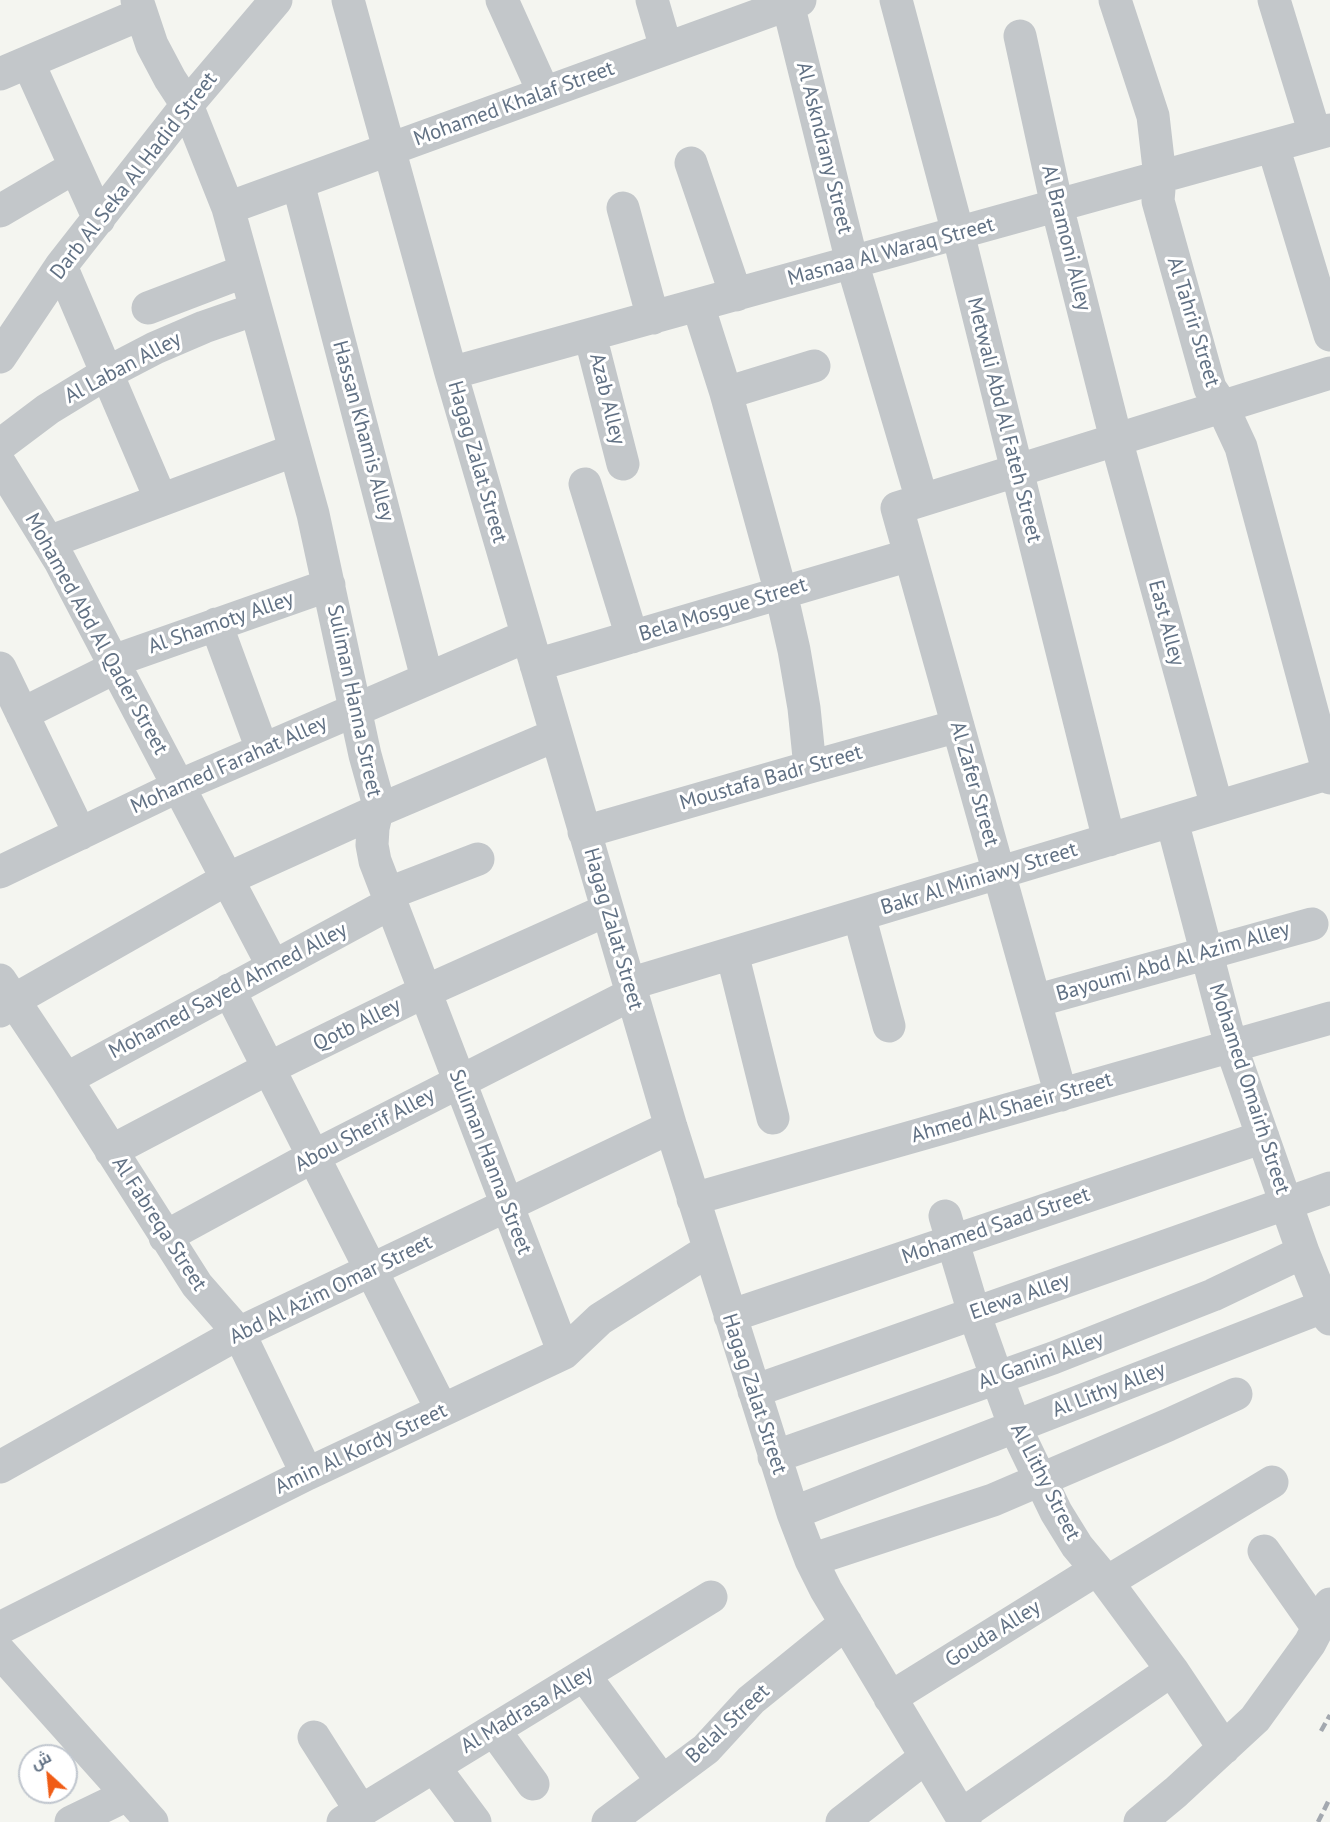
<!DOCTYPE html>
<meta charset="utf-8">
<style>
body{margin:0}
#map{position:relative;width:1330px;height:1822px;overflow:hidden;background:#f4f5f0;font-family:"PT Sans",Cairo,sans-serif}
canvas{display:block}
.north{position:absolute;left:18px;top:1744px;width:60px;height:60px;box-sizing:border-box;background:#fff;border:2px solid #c0c6ce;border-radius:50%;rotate:333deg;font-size:16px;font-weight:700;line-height:24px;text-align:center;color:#617184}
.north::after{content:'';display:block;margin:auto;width:21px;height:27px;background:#f05c15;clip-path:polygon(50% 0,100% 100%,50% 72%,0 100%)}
</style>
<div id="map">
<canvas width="1330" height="1822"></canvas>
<div class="north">ش</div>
</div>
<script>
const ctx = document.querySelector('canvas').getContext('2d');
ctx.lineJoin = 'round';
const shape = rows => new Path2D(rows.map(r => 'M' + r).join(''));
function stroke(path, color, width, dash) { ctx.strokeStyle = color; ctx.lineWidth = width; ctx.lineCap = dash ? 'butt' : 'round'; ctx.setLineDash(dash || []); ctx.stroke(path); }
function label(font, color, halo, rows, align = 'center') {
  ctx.font = font + ' "PT Sans",sans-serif'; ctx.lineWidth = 6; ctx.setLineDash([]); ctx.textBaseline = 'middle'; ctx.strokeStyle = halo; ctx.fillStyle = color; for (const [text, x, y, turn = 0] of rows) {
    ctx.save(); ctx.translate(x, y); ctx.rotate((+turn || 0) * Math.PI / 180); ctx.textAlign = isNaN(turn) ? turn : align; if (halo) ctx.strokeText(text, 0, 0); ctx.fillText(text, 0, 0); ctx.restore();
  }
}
stroke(shape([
 [137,0,152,45,170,79,187,105,228,208,313,514,365,755,377,798,377,811,373,828,372,845,375,861,564,1353],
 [348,0,451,373,671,1127,793,1513,811,1560,826,1590,965,1822],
 [502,0,544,93],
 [652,0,666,48],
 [896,0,958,233,1109,840],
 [1115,0,1153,116,1160,177,1158,201,1210,388,1222,406,1241,447,1330,778],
 [1274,0,1315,134],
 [788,4,852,262,922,500],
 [1020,36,1057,206,1116,439,1217,807],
 [28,62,99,219],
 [0,74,141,14],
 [1273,146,1330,335],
 [691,163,736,295],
 [298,183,427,678],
 [228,208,800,0],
 [623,208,653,318],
 [0,211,75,167],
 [61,266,161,500],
 [698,305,726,393,781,593,794,650,804,708,810,767],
 [148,308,245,271],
 [590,335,623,464],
 [0,357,61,266,187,105,276,0],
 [451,373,1330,130],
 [726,393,814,366],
 [0,445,48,409,107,373,155,348,204,327,256,309],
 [0,464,60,561,273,966],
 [585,484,632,637],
 [49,542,295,450],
 [216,624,262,749],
 [113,661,329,585],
 [536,665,910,555],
 [0,668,80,834],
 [22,714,116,667],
 [1172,821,1231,1046,1303,1252,1330,1319],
 [584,832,810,767,958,726],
 [0,872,179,786,527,636],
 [387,894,478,859],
 [859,915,889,1026],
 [732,953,773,1118],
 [0,980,66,1079,197,1285,239,1333,307,1474],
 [629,984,1330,773],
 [229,990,442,1410],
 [1035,1001,1312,924],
 [0,1011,14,1000,227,879,377,811,556,735],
 [66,1079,391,903],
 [1061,1095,897,508,1330,373],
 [111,1151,269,1068,424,992,607,910],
 [693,1199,1330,1018],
 [945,1216,974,1313,997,1378,1015,1427,1056,1512,1077,1546,1107,1582,1172,1670,1224,1748],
 [165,1237,314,1156,632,994],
 [730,1316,1263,1137],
 [754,1391,1330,1188],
 [774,1457,1053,1358,1213,1295,1303,1252],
 [0,1467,239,1333,671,1127],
 [793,1513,1325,1306],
 [1264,1551,1318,1628],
 [811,1560,993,1500,1168,1425,1236,1394],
 [1107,1582,1272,1482],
 [0,1628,307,1474,564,1353,600,1319,709,1250],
 [0,1652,152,1822],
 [584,1675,662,1781],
 [890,1698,1096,1570],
 [494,1730,533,1784],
 [314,1737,361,1811],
 [434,1767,475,1822],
 [961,1815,1172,1670],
 [71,1822,127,1795],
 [343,1822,711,1597],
 [608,1822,706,1749,751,1700,846,1623],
 [842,1822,926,1757],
 [1140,1822,1176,1792,1255,1719,1310,1643,1330,1604]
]), '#c3c7ca', 33);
stroke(shape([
 [1321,1731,1330,1715],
 [1318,1822,1330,1798]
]), '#a3a8af', 4.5, [9, 4.5]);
label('21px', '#617184', '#fff', [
 ["Mohamed Khalaf Street",514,104,-20],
 ["Al Askndrany Street",824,148,76],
 ["Darb Al Seka Al Hadid Street",134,176,-52],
 ["Al Bramoni Alley",1066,238,76],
 ["Masnaa Al Waraq Street",891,252,-15],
 ["Al Tahrir Street",1193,322,73],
 ["Al Laban Alley",123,368,-28],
 ["Azab Alley",607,399,76],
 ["Metwali Abd Al Fateh Street",1004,420,76],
 ["Hassan Khamis Alley",363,431,75],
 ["Hagag Zalat Street",477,462,74],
 ["Bela Mosgue Street",723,610,-17],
 ["Al Shamoty Alley",221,623,-19],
 ["East Alley",1166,623,75],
 ["Mohamed Abd Al Qader Street",96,634,61],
 ["Suliman Hanna Street",354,701,78],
 ["Mohamed Farahat Alley",229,765,-24],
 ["Moustafa Badr Street",771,778,-16],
 ["Al Zafer Street",974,784,74],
 ["Bakr Al Miniawy Street",979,879,-17],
 ["Hagag Zalat Street",613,929,74],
 ["Bayoumi Abd Al Azim Alley",1173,962,-16],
 ["Mohamed Sayed Ahmed Alley",228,991,-28],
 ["Qotb Alley",357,1025,-26],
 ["Mohamed Omairh Street",1249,1089,72],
 ["Ahmed Al Shaeir Street",1012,1108,-16],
 ["Abou Sherif Alley",365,1130,-28],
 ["Suliman Hanna Street",490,1162,69],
 ["Al Fabreqa Street",159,1224,57],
 ["Mohamed Saad Street",996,1226,-19],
 ["Abd Al Azim Omar Street",331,1290,-26],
 ["Elewa Alley",1020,1297,-19],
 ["Al Ganini Alley",1041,1361,-20],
 ["Al Lithy Alley",1109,1390,-21],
 ["Hagag Zalat Street",754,1394,72],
 ["Amin Al Kordy Street",361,1449,-25],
 ["Al Lithy Street",1045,1482,63],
 ["Gouda Alley",993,1634,-32],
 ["Al Madrasa Alley",527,1710,-31],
 ["Belal Street",728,1724,-43]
]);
</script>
